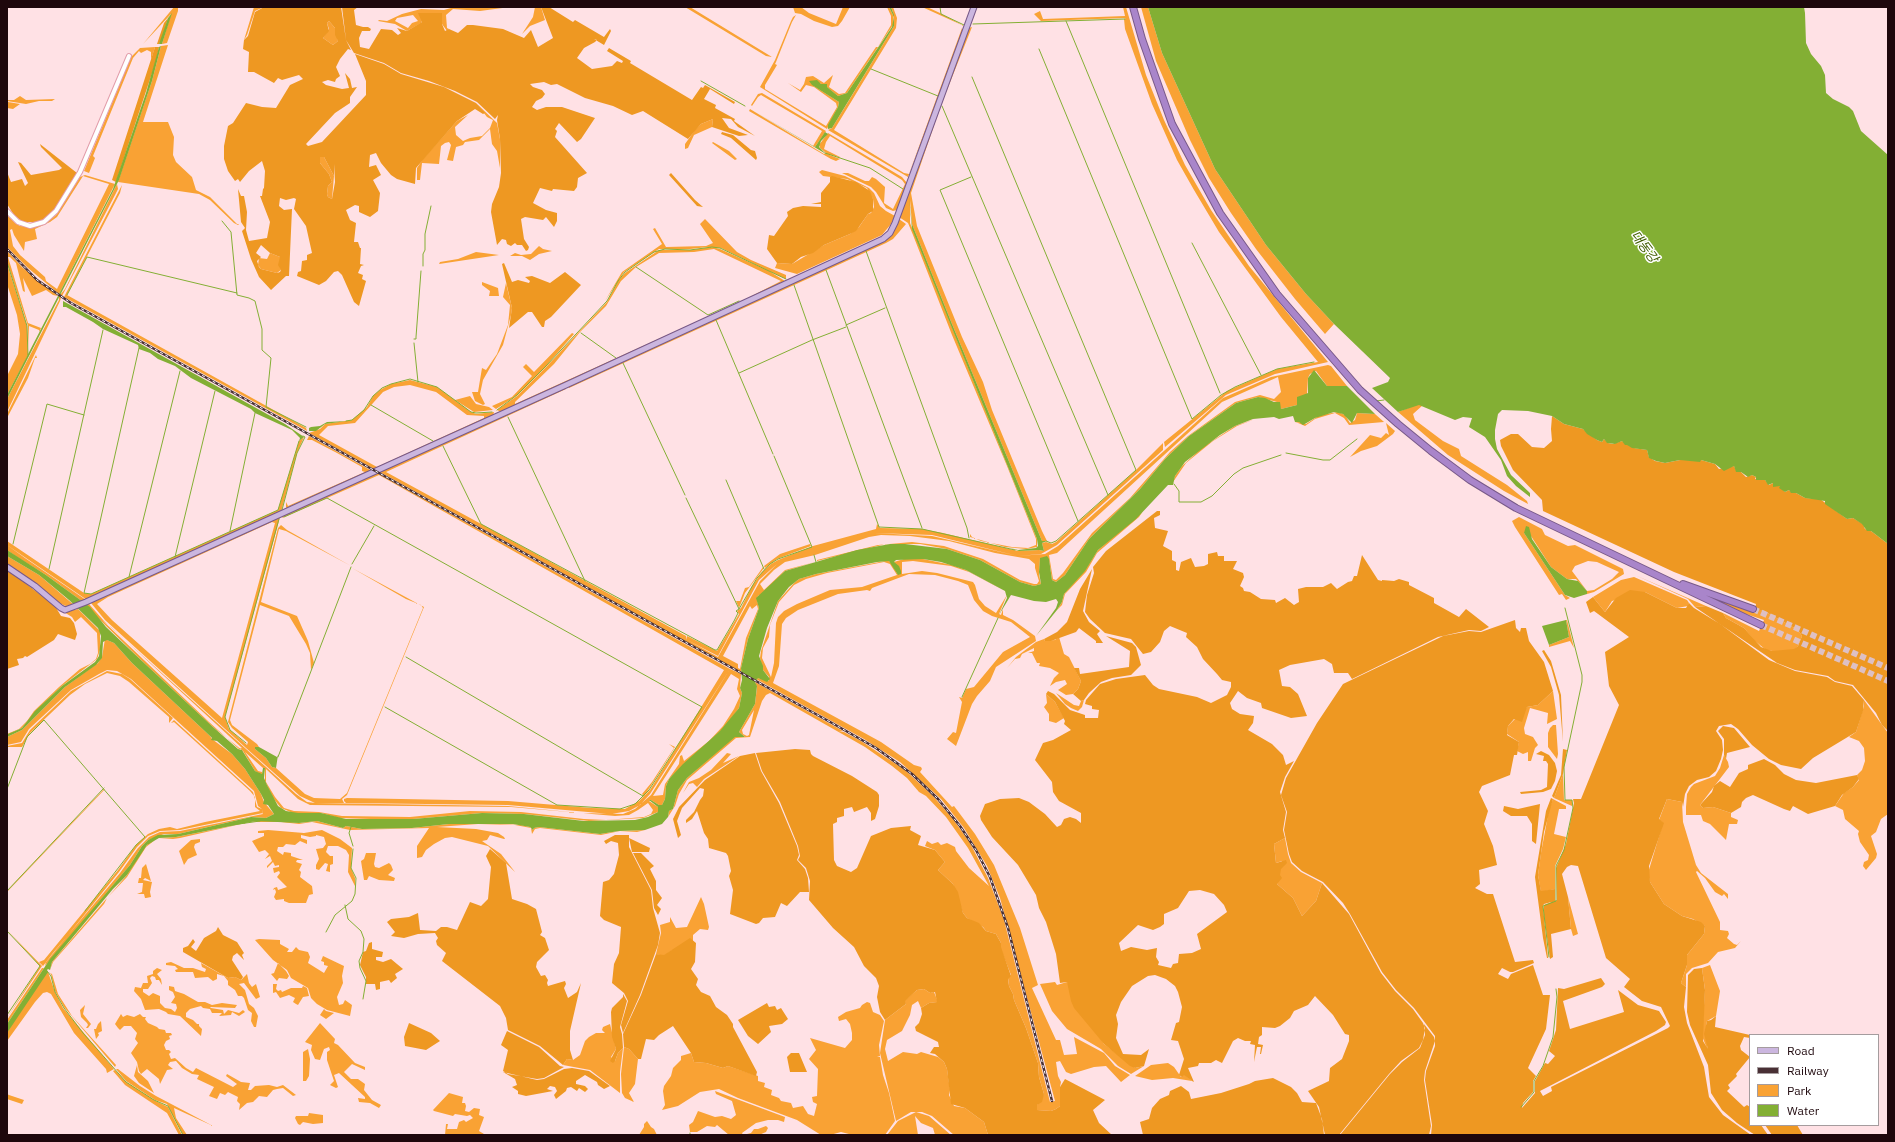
<!DOCTYPE html>
<meta charset="utf-8">
<style>
body{margin:0}
#map{position:relative;width:1895px;height:1142px;overflow:hidden;background:#ffe1e5;font-family:"IBM Plex Sans",sans-serif}
canvas{display:block}
.frame{position:absolute;inset:0;border:8px solid #1e070c;pointer-events:none}
.legend{position:absolute;left:1749px;top:1034px;width:130px;height:92px;box-sizing:border-box;background:#fff;border:1px solid #a59c9e;margin:0;padding:5px 7px;list-style:none;font-size:12px;color:#1e070c}
.legend li{display:flex;align-items:center;gap:8px;height:20px}
.legend b{width:20px;border:1px solid #a59c9e}
</style>
<div id="map">
<canvas width="1895" height="1142"></canvas>
<div class="frame"></div>
<ul class="legend">
<li><b style="height:5px;background:#cbb6df"></b>Road</li>
<li><b style="height:5px;background:#493035"></b>Railway</li>
<li><b style="height:11px;background:#f9a234"></b>Park</li>
<li><b style="height:11px;background:#83af34"></b>Water</li>
</ul>
</div>
<script>
const ctx = document.querySelector('canvas').getContext('2d');
ctx.lineJoin = 'round';
function paint(path, color) { ctx.fillStyle = color; ctx.fill(path, 'evenodd'); }
const shape = rows => new Path2D(rows.map(r => 'M' + r).join(''));
function stroke(path, color, width, dash) { ctx.strokeStyle = color; ctx.lineWidth = width; ctx.lineCap = dash ? 'butt' : 'round'; ctx.setLineDash(dash || []); ctx.stroke(path); }
function label(font, color, halo, rows, align = 'center') {
  ctx.font = font + ' "IBM Plex Sans","Noto Sans KR",sans-serif'; ctx.lineWidth = 3; ctx.setLineDash([]); ctx.textBaseline = 'middle'; ctx.strokeStyle = halo; ctx.fillStyle = color; for (const [text, x, y, turn = 0] of rows) {
    ctx.save(); ctx.translate(x, y); ctx.rotate((+turn || 0) * Math.PI / 180); ctx.textAlign = isNaN(turn) ? turn : align; if (halo) ctx.strokeText(text, 0, 0); ctx.fillText(text, 0, 0); ctx.restore();
  }
}
paint(shape([
 [174,7,178,7,178,11,167,43,162,44,171,14,143,44],
 [254,7,264,7,255,11,247,35,244,40],
 [463,7,510,7,480,11,453,9,446,15,447,28,449,29,447,31,442,24,442,13,426,13,421,23,407,31,395,24,378,21,379,20,387,21,402,14,421,9,444,10,451,8],
 [413,15,418,21,412,23,408,28,395,21,397,18],
 [535,7,541,7,545,20,530,26,522,34,533,17],
 [685,7,690,7,772,57,766,56],
 [793,7,801,7,809,13,836,24,843,7,850,7,842,21,838,26,832,27,814,21,801,14,795,13],
 [887,7,889,7,893,15,893,25,847,93,838,96,824,85,819,83,814,86,839,102,838,107,827,129,760,87,775,60,791,21,793,17,796,15,792,22,776,62,775,64,777,65,765,85,765,89,826,126,837,107,836,103,814,87,806,85,801,92,788,83,800,90,804,84,806,77,813,76,824,83,833,75,829,87,839,94,845,93,876,47,878,47,891,25,891,16],
 [891,7,893,7,897,18,896,28,834,130,904,173,909,174,962,28,963,32,908,177,828,130,832,128,848,102,894,26,893,12],
 [922,7,927,7,940,13,964,26],
 [1123,7,1126,7,1146,75,1164,120,1185,165,1211,210,1249,266,1328,362,1275,374,1226,395,1165,447,1164,442,1227,391,1277,369,1318,362,1281,317,1243,265,1219,232,1194,190,1177,160,1152,104,1125,29,1124,19,1126,18,1041,21,1034,14,1040,11,1043,19,1125,16],
 [1141,7,1148,7,1162,53,1215,169,1266,245,1306,294,1334,324,1325,334,1295,299,1256,249,1231,213,1209,178,1190,140,1156,61],
 [329,21,335,28,338,41,333,45,323,38,329,29,327,23],
 [972,27,941,105,911,193,917,226,962,337,983,382,992,410,1042,531,1047,541,1042,541,952,324,912,224,910,200,910,223,1037,539,1037,547,1026,549,1005,547,970,537,970,534,972,537,981,541,1012,547,1028,548,1036,545,1036,539,1007,466,952,335,913,235,908,223,899,217,969,28],
 [168,45,143,122,168,122,174,137,173,155,176,162,192,177,196,190,210,197,237,224,239,224,238,225,234,223,210,200,199,194,118,182,152,81,161,46],
 [155,47,151,60,151,52,147,50,141,53,139,51,133,58,93,156,95,158,89,173,84,171,131,57,140,48],
 [762,93,826,131,815,147,813,146,822,131,761,95,758,97,752,106,751,105,758,94],
 [20,96,26,100,55,99,52,101,39,101,26,104,7,101,7,100,14,100],
 [7,102,8,102,20,104,13,109,7,108],
 [476,103,497,123,500,139,500,168,497,151,492,144,490,129,479,140,465,142,463,145,456,147,453,161,447,160,451,145,449,142,445,143,441,146,439,164,422,163,420,180,417,180,417,168,423,159,457,121,468,115,455,127,456,135,463,141,470,138,482,136,490,128,493,120,487,117],
 [750,109,824,154,826,153,820,148,819,145,828,133,902,177,907,183,897,210,893,211,886,208,876,192,871,187,842,173,848,173,865,181,869,181,872,177,876,179,885,187,884,203,893,209,905,184,902,180,830,136,826,142,824,149,842,158,827,154,840,159,836,161,831,159,749,111],
 [713,119,712,127,694,135,688,148,685,149,685,144,695,130,701,124],
 [713,142,729,151,737,159,735,160,712,143],
 [320,157,324,157,334,176,332,199,328,197,327,194,328,186,332,182,329,174,320,163],
 [822,170,845,176,869,188,874,193,880,206,886,211,895,216,891,224,882,235,797,274,775,268,777,263,792,264,824,245,850,234,859,227,868,214,871,213,874,207,873,199,867,188,847,179,823,176,819,172],
 [85,175,115,184,59,294,28,268,7,247,7,215,15,223,20,226,34,227,45,224,56,215,80,177],
 [83,176,109,184,57,289,46,281,45,277,20,255,13,246,10,230,12,229,14,235,24,251,25,242,37,239,35,229,50,222,57,217],
 [117,184,118,189,115,195,62,296,60,295,65,289],
 [122,185,120,193,67,295,306,428,307,431,64,297],
 [705,219,737,252,751,260,786,275,786,279,721,248,708,247,690,249,659,249,624,272,605,301,622,272,662,244,653,229,655,228,666,247,706,246,713,243,700,224],
 [899,219,906,224,893,239,886,243,569,388,568,386,883,241,891,236],
 [539,246,543,249,552,251,539,254,530,260,522,256,510,256,515,253,521,255,531,254],
 [712,247,720,249,769,271,785,281,501,412,497,410,517,396,547,366,607,302,618,281,625,273,659,250,691,250],
 [714,249,781,281,740,302,515,404,515,402,554,364,580,332,606,306,621,281,636,267,659,253,694,252],
 [7,251,23,268,58,296,53,295,46,290,32,296,23,278,25,292,23,291,16,263,10,257,8,257,28,323,41,328,39,332,39,330,29,326,28,348,28,326,7,262],
 [476,252,499,255,439,264,440,262,458,259],
 [270,253,280,257,281,270,277,273,261,269,258,265,259,258,267,259],
 [7,264,27,326,28,355,7,395,7,376,18,354,20,334,17,315,7,284],
 [482,282,498,288,499,296,489,296,490,291,482,285],
 [506,283,512,308,511,315,503,345,483,380,480,394,485,404,483,405,475,401,472,392,478,392,482,368,486,370,497,354,508,325,510,305,503,297],
 [59,296,61,298,60,301,7,412,7,399,59,300],
 [572,333,574,334,546,366,516,396,496,409,492,406,512,397,532,376,523,367,526,364,534,372],
 [36,355,37,358,35,358,28,378,7,418,7,414],
 [1328,365,1331,366,1347,386,1327,386,1316,371,1310,374,1308,378,1307,394,1297,402,1297,405,1281,409,1277,402,1258,397,1243,401,1236,403,1189,436,1165,459,1140,489,1089,539,1065,575,1056,582,1052,580,1049,559,1040,558,1039,575,1041,584,1034,586,1020,582,980,560,947,549,920,544,886,544,817,561,817,560,878,545,912,542,944,546,983,559,1020,580,1034,584,1037,584,1039,581,1035,568,1035,564,1029,559,995,553,949,541,910,536,881,535,869,537,815,555,785,562,774,570,760,584,764,590,785,570,815,562,785,571,764,593,758,596,757,600,759,608,748,639,741,668,741,672,380,472,565,388,566,389,386,472,686,636,687,640,718,657,760,581,777,564,874,533,932,536,1018,556,1045,554,1058,546,1223,398,1271,377],
 [1278,377,1281,392,1274,399,1260,395,1235,402,1188,436,1170,452,1130,498,1092,533,1063,573,1056,580,1053,579,1049,555,1057,553,1222,402],
 [757,605,758,609,746,638,740,669,738,668,738,664,723,656,750,606,752,609],
 [410,380,437,387,471,412,476,414,494,412,493,416,376,470,309,433,320,429,325,424,352,420,367,407,373,396,380,390,391,384],
 [410,385,436,392,467,415,484,416,484,418,377,467,319,435,328,426,355,423,383,392,394,387],
 [470,396,476,404,489,407,493,410,474,412,455,400],
 [1416,405,1423,405,1413,414,1415,420,1443,441,1459,449,1461,456,1507,485,1527,501,1528,504,1504,491,1448,455,1398,412],
 [1338,412,1345,415,1350,423,1355,420,1357,413,1375,414,1384,422,1349,425,1344,418,1335,413,1315,419,1305,426,1298,423,1295,423,1299,422,1306,424,1320,415],
 [1255,419,1237,426,1213,441,1186,463,1173,482,1175,476,1182,466,1203,447,1235,426],
 [1386,423,1395,431,1393,434,1377,446,1361,451,1350,457,1370,435,1381,438,1386,433,1389,435],
 [309,436,372,471,286,508,286,502,288,506,365,472,362,471,362,467,337,453,312,440,307,440],
 [304,437,297,453,281,512,87,600,7,545,7,541,84,593,91,594,278,510,299,441],
 [1163,443,1163,450,1057,545,1041,554,1018,556,932,535,874,533,777,564,759,580,718,656,687,640,687,636,717,651,739,614,737,611,741,608,752,586,762,572,771,564,778,560,813,546,876,529,877,524,880,528,922,529,943,533,1018,551,1039,550,1044,551,1042,543,1046,542,1052,544,1056,542,1136,470],
 [377,473,730,669,650,794,640,805,629,811,611,814,508,805,346,803,344,801,344,799,347,798,508,801,591,808,625,809,639,801,650,790,724,670,379,475,282,518,284,515],
 [1143,511,1139,517,1097,553,1086,572,1065,594,1062,605,1057,610,1062,602,1064,594,1087,567,1098,550],
 [280,517,225,717,229,729,247,745,246,748,105,620,91,603],
 [272,522,275,523,222,718,112,620,97,604,108,597],
 [1519,517,1542,529,1545,535,1568,546,1575,545,1623,569,1624,574,1594,592,1587,594,1587,591,1576,579,1567,579,1551,567,1529,533,1524,533,1565,595,1570,598,1566,600,1562,594,1559,595,1515,527,1512,521],
 [1588,561,1597,562,1619,572,1612,579,1594,590,1587,591,1572,571,1575,566],
 [281,525,287,530,351,566,286,531,279,529,261,602,297,616,308,641,314,663,311,670,310,653,306,644,289,616,260,605,230,720,232,725,257,744,259,747,255,747,255,749,266,758,272,767,276,768,305,794,314,798,340,799,347,793,423,608,421,605,406,599,352,568,424,607,347,795,342,799,344,803,315,803,300,796,246,748,248,742,232,728,228,722,278,528],
 [810,544,811,546,777,559,765,568,764,566,780,554],
 [7,545,25,558,86,600,83,602,46,575,17,557,7,550],
 [7,556,39,575,74,605,68,607,59,603,44,590,7,565],
 [904,559,923,559,952,565,966,570,996,586,1005,591,969,572,951,566,913,561,902,562,902,574,922,571,937,573,973,582,975,585,979,599,985,606,996,613,1007,595,999,614,1001,615,1003,609,1003,615,1013,620,1035,636,1036,641,996,667,990,681,977,696,972,704,956,746,947,739,953,732,956,733,962,702,959,697,962,698,966,689,974,687,1003,652,1030,637,1011,622,992,616,983,611,974,600,968,585,958,581,935,575,909,574,872,588,870,591,867,590,838,594,798,610,786,618,782,624,779,666,773,683,881,742,914,765,921,767,922,769,920,772,952,807,954,806,975,834,994,865,1020,928,1038,985,1032,988,1056,1040,1060,1040,1064,1055,1077,1054,1074,1037,1104,1053,1115,1066,1130,1075,1121,1082,1106,1066,1094,1067,1071,1074,1066,1072,1060,1061,1056,1062,1058,1076,1061,1082,1060,1087,1061,1100,1060,1106,1056,1109,1051,1111,1036,1110,1037,1105,1044,1094,1039,1077,1038,1063,1026,1028,1014,1000,1013,994,1009,986,1008,978,1011,975,1000,947,1001,943,996,934,986,931,983,927,967,918,963,913,953,884,938,870,945,862,935,850,925,846,927,841,932,844,938,842,941,845,947,843,955,847,956,851,969,868,989,886,968,848,946,817,926,796,919,792,907,778,892,766,865,747,770,693,766,695,762,701,750,737,736,738,687,780,679,794,675,806,668,817,669,811,673,809,678,790,687,778,735,736,745,737,739,732,755,704,757,687,755,682,843,731,839,731,844,732,861,741,905,770,933,796,953,819,970,843,988,878,1004,920,1050,1102,1055,1101,1000,898,987,866,964,828,941,799,900,762,864,739,756,679,758,678,769,681,769,677,763,670,760,658,761,651,778,601,794,583,799,579,816,574,885,561,889,561,892,564,898,575,894,562],
 [884,562,890,564,897,575,862,587,830,590,797,604,784,611,778,617,776,623,774,663,771,677,762,658,763,648,769,637,770,625,779,602,794,585,806,579,827,573],
 [754,710,749,735,747,736,743,734,742,730],
 [763,567,764,568,745,593,739,608,736,601,740,601,745,588,749,587],
 [1635,575,1706,606,1695,607,1688,599],
 [1634,577,1687,600,1689,603,1688,606,1677,608,1645,592,1612,601,1605,612,1593,597,1621,580],
 [1694,590,1764,611,1782,621,1798,630,1802,636,1798,646,1794,650,1779,652,1766,650,1755,641,1744,628,1726,618,1723,613,1759,631,1764,620,1737,611],
 [89,604,104,621,296,794,307,802,315,803,508,806,580,813,623,814,635,809,651,795,730,669,741,674,740,688,742,693,739,708,725,727,669,779,666,786,665,799,662,805,659,805,651,800,649,801,658,807,658,812,643,818,589,821,524,814,482,813,413,819,370,819,339,818,321,813,293,813,281,808,273,798,265,781,265,768,263,768,245,752,258,771,262,772,262,775,255,771,243,751,213,727,142,661,97,617,87,605],
 [102,620,111,627,242,748,239,749,209,722],
 [731,674,739,679,737,689,740,696,734,709,723,726,709,741,684,761,682,755,680,756,679,764,665,784,663,795,653,796],
 [266,769,298,799,310,805,511,807,615,816,629,815,638,810,648,803,653,810,651,814,644,817,606,820,584,819,521,812,470,811,410,817,342,816,319,812,294,811,284,808,275,797,266,782],
 [78,609,100,631,100,650,97,659,62,686,37,710,22,728,7,735,7,734,19,729,27,721,34,711,59,687,80,669,90,664,96,659,98,653,97,633,81,617,75,622,72,617,64,612],
 [1566,620,1567,620,1574,648,1570,641,1549,647,1549,645,1569,637],
 [1059,637,1064,654,1069,657,1081,681,1078,689,1073,694,1066,695,1058,690,1067,684,1065,680,1056,682,1050,686,1054,678,1059,673,1050,668,1039,666,1040,663,1037,663,1032,653,1028,653,1034,651,1034,648,1022,654,1020,658,1015,659,1007,668,1016,657,1036,642,1044,639,1045,641,1055,640],
 [105,639,114,643,132,663,210,736,212,739,232,754,245,769,261,794,264,802,274,814,266,818,251,817,178,834,164,834,148,840,142,846,130,865,45,966,46,962,53,953,120,873,138,848,149,837,160,832,180,831,263,814,262,809,258,806,254,791,131,679,117,671,107,670,99,674,71,690,29,729,21,742,7,745,7,737,22,730,65,687,98,663,102,657],
 [107,671,122,674,130,679,173,718,169,723,169,717,129,682,120,676,107,673,85,684,70,695,30,733,22,747,7,747,7,746,22,743,30,730,71,691],
 [1553,691,1557,719,1547,724,1548,713,1530,708,1524,728,1525,734,1533,737,1538,745,1535,748,1531,761,1528,761,1528,752,1523,754,1517,751,1519,742,1507,734,1508,726,1527,707,1538,705],
 [1056,693,1074,705,1079,706,1081,701,1084,700,1082,707,1078,711,1071,708,1065,704],
 [1046,694,1055,702,1064,718,1056,723,1049,721,1049,714,1044,707,1047,703],
 [1864,700,1888,733,1888,814,1881,819,1876,832,1871,836,1877,854,1876,858,1866,870,1863,866,1864,862,1868,860,1869,855,1860,842,1858,834,1859,831,1845,819,1843,810,1835,806,1844,793,1853,787,1859,780,1857,775,1862,770,1865,761,1864,748,1859,741,1849,737,1856,732,1864,706],
 [174,720,253,792,257,807,262,809,263,813,180,830,160,831,148,836,137,847,119,872,43,966,39,962,44,960,118,870,136,845,148,834,159,829,170,827,177,829,205,822,260,811,255,807,255,797,250,791,174,722,171,723],
 [1553,725,1556,725,1558,754,1557,759,1548,747,1548,733,1550,728],
 [669,744,675,747,654,781,644,796,642,794,652,782,674,748],
 [727,753,731,754,723,763,739,756,704,779,697,787,693,783,689,784,683,793,689,782,699,778,711,770],
 [1724,755,1728,762,1729,767,1700,805,1703,808,1713,807,1731,813,1731,817,1738,820,1737,824,1729,824,1726,840,1710,824,1703,821,1701,815,1686,815,1686,807,1687,794,1691,787,1694,784,1715,776,1720,768],
 [1563,774,1564,800,1572,800,1572,806,1554,798],
 [104,789,105,789,7,892,7,891],
 [1553,799,1566,806,1566,809,1559,809,1554,834,1566,837,1563,849,1555,866,1555,889,1541,892,1538,875,1541,853,1549,810],
 [1667,799,1682,802,1683,822,1696,865,1701,873,1728,894,1728,899,1724,894,1722,896,1715,892,1705,878,1697,871,1696,872,1720,922,1720,930,1728,931,1729,934,1727,938,1734,944,1737,945,1741,941,1735,948,1718,952,1708,963,1692,968,1686,974,1686,987,1681,983,1687,965,1687,955,1704,934,1705,926,1693,919,1682,916,1664,904,1650,882,1648,873,1663,823,1659,820],
 [256,821,282,821,299,823,317,821,343,828,346,826,362,829,412,828,449,824,479,823,521,825,530,827,533,830,534,828,539,827,600,834,619,831,645,830,637,832,620,831,601,835,540,828,535,829,532,834,531,828,515,825,478,824,437,827,476,829,498,833,504,837,505,839,504,839,490,835,487,840,482,841,501,854,515,872,488,846,452,837,445,838,434,844,426,850,422,857,417,858,417,846,429,828,350,830,312,822,299,824,281,822,250,822,180,838,173,839,159,838,155,840,146,847,127,877,108,897,127,875,140,853,149,843,159,838,176,837],
 [268,830,304,833,322,830,340,839,352,848,351,868,355,878,355,886,348,872,349,855,346,850,338,846,328,846,326,852,330,856,333,856,333,864,330,865,330,872,326,871,328,864,325,863,319,870,316,869,316,865,319,859,316,849,323,848,326,844,324,837,316,835,316,836,310,837,301,835,301,838,307,840,307,844,300,841,295,845,286,844,283,847,278,847,277,851,283,855,284,852,291,853,291,856,303,860,297,860,296,862,302,864,299,870,301,872,300,877,312,886,313,894,309,895,306,903,289,903,284,901,284,899,276,900,274,897,276,892,275,889,273,890,274,888,277,887,278,890,287,887,277,877,280,873,279,871,274,873,273,868,279,867,279,865,275,866,273,862,267,868,267,866,272,861,270,856,265,859,269,854,265,850,259,852,252,841,264,836,264,833,258,833,258,831],
 [1285,838,1288,854,1291,863,1301,872,1322,883,1316,901,1302,916,1293,898,1277,884,1282,861,1276,863,1274,844],
 [200,839,200,842,195,844,194,847,197,855,188,859,184,865,179,851,191,840],
 [366,853,376,853,374,864,375,867,379,868,389,863,391,865,393,870,388,875,395,878,394,881,379,880,369,876,367,880,364,880,361,861,364,859],
 [146,864,151,881,145,878,143,880,152,882,150,892,151,897,146,898,145,898,144,894,137,894,142,892,143,883,138,883,139,878,141,878,142,868],
 [701,897,704,904,709,927,708,930,700,929,693,935,693,942,671,951,664,956,656,954,661,933,660,925,670,922,670,917,676,928,687,927],
 [1568,897,1578,934,1573,936,1571,929],
 [107,898,104,904,53,962,50,970,52,962],
 [7,930,42,966,7,1018,40,966],
 [259,939,280,940,280,944,289,949,287,952,292,952,296,947,299,950,308,952,310,957,308,963,324,973,328,966,324,965,324,962,321,961,323,956,344,966,342,976,343,983,337,997,339,1005,343,1004,345,1000,352,1005,350,1016,327,1010,317,1004,311,998,308,988,291,978,287,970,273,960,255,940],
 [171,962,184,968,193,968,205,972,206,969,202,967,201,963,228,978,235,977,241,980,247,974,249,983,252,987,256,984,260,997,256,999,244,983,239,984,245,990,249,1004,254,1008,258,1016,256,1027,254,1027,251,1021,252,1013,248,1010,244,998,242,996,238,996,235,990,228,985,228,981,224,976,217,974,217,979,213,981,208,977,195,978,193,972,176,972,175,970,178,969,175,966,166,965,166,963],
 [278,963,286,971,289,976,287,979,279,978,277,981,271,974,274,973],
 [1710,965,1720,991,1716,1016,1707,1021,1706,1026,1708,1051,1702,1036,1705,990,1702,968],
 [42,968,44,968,7,1024,7,1020],
 [157,968,162,970,157,974,161,979,162,985,159,980,156,980,155,977,152,976,150,978,152,983,148,989,143,989,143,992,149,996,153,993,160,996,160,1003,165,1008,171,1009,175,1012,177,1008,176,1004,171,1003,175,997,173,992,169,990,169,986,174,987,175,991,184,994,198,1002,205,1002,212,1005,222,1003,237,1005,235,1008,210,1007,211,1008,223,1010,224,1014,228,1010,239,1013,243,1010,245,1012,239,1016,232,1012,231,1015,219,1016,222,1013,212,1013,210,1009,203,1008,201,1006,190,1009,186,1013,186,1017,193,1020,197,1024,199,1024,199,1026,202,1029,201,1036,180,1016,168,1014,166,1012,159,1009,145,1010,141,999,134,991,135,987,141,988,143,983,148,983,147,976,153,974,153,971],
 [47,972,48,972,52,974,58,994,72,1016,116,1065,115,1067,64,1007,55,991,51,974,48,972,55,992,63,1008,114,1069,107,1073,106,1069,74,1033,51,994,47,992,43,993,35,1002,7,1041,7,1033,13,1022],
 [1055,982,1057,985,1067,982,1104,1044,1135,1068,1144,1066,1131,1074,1118,1066,1101,1049,1067,1029,1052,1011,1040,984],
 [273,984,277,984,276,989,278,991,281,990,282,992,291,988,302,988,303,986,307,988,309,996,303,997,298,1005,296,1004,293,1002,295,998,289,995,280,998,276,992,273,993],
 [924,989,930,993,934,992,938,1002,929,1003,921,1008,918,1001,912,1005,910,1015,902,1031,887,1040,885,1049,888,1061,903,1052,917,1054,921,1052,938,1057,944,1062,947,1069,950,1090,949,1095,954,1106,965,1108,984,1122,988,1135,954,1135,932,1116,922,1112,911,1112,896,1121,880,1053,885,1020,906,1004,904,1001,917,990],
 [867,1002,870,1003,873,1012,880,1015,884,1021,879,1045,880,1056,877,1056,880,1057,883,1075,889,1093,895,1121,885,1135,853,1135,841,1132,830,1135,821,1135,797,1120,738,1098,719,1089,700,1092,678,1106,662,1110,665,1105,663,1091,664,1086,671,1076,673,1068,681,1060,681,1056,691,1053,694,1062,706,1063,723,1068,728,1066,758,1076,758,1081,765,1083,764,1087,772,1090,771,1095,779,1098,781,1101,791,1103,793,1108,803,1106,808,1114,814,1116,817,1104,813,1102,812,1097,817,1096,818,1069,809,1059,816,1050,810,1038,845,1048,852,1040,852,1033,850,1024,846,1019,839,1021,838,1017,846,1012,860,1008,862,1005],
 [85,1005,83,1014,91,1024,88,1028,86,1028,88,1025,87,1023,81,1017,80,1010],
 [324,1009,326,1011,334,1013,326,1019,320,1015],
 [121,1014,123,1017,127,1015,134,1017,140,1014,143,1017,146,1017,145,1019,148,1023,157,1027,159,1029,165,1030,166,1033,171,1033,172,1035,169,1036,170,1039,166,1041,164,1045,166,1050,169,1050,171,1052,169,1054,171,1059,175,1058,186,1068,193,1072,196,1068,233,1087,237,1084,226,1076,227,1074,241,1082,250,1083,248,1090,251,1090,255,1086,269,1085,277,1087,283,1085,296,1095,293,1096,283,1088,277,1089,273,1090,267,1097,259,1096,253,1102,247,1103,239,1110,240,1104,237,1101,238,1097,228,1092,225,1095,220,1093,217,1099,209,1096,214,1087,197,1079,199,1075,192,1074,182,1068,176,1061,170,1062,168,1065,173,1069,167,1070,160,1084,159,1079,147,1069,141,1074,139,1071,137,1062,131,1053,138,1043,135,1039,137,1033,131,1026,124,1026,120,1030,118,1028,115,1024],
 [101,1021,102,1031,98,1033,99,1035,96,1039,94,1029,96,1029,98,1024],
 [320,1023,335,1039,334,1043,338,1045,355,1063,365,1067,365,1070,352,1064,344,1072,351,1079,358,1079,365,1084,364,1090,372,1100,381,1105,379,1108,370,1103,359,1102,358,1098,365,1099,365,1097,339,1073,334,1075,338,1087,336,1088,330,1085,334,1081,327,1060,327,1052,330,1050,329,1047,324,1049,320,1060,315,1059,311,1050,312,1045,305,1042],
 [610,1024,616,1049,611,1057,615,1061,618,1053,623,1048,620,1072,620,1093,590,1070,563,1065,567,1059,573,1060,580,1055,585,1041,589,1037,596,1033,605,1033,602,1030,603,1027],
 [624,1047,629,1049,638,1059,635,1084,629,1093,634,1102,625,1098,622,1093,621,1074],
 [308,1049,310,1059,309,1076,306,1081,303,1081,303,1052],
 [1168,1063,1174,1067,1181,1077,1184,1074,1192,1081,1173,1078,1152,1080,1135,1076,1151,1065],
 [137,1065,138,1072,148,1081,154,1093,139,1083,134,1076],
 [116,1069,118,1069,140,1086,156,1096,213,1126,174,1108,176,1118,187,1135,183,1135,167,1104,155,1100,126,1081],
 [115,1070,126,1082,154,1100,168,1107,182,1135,179,1135,167,1113,125,1085,113,1071],
 [715,1091,785,1117,784,1122,778,1120,768,1120,756,1123,742,1133,743,1135,751,1133,754,1129,758,1129,766,1126,768,1128,766,1132,759,1135,729,1135,717,1125,715,1127,707,1126,697,1132,690,1132,689,1125,693,1122,698,1111,715,1117,722,1116,731,1119,736,1115,732,1101,716,1094],
 [449,1093,463,1097,462,1103,465,1103,466,1106,465,1111,469,1112,474,1108,480,1109,479,1115,484,1117,483,1120,479,1131,484,1134,445,1135,446,1124,448,1124,447,1129,457,1129,459,1122,464,1120,466,1122,473,1118,470,1115,467,1116,455,1114,453,1116,434,1111,433,1110],
 [7,1094,9,1095,24,1100,22,1104,7,1099],
 [916,1112,929,1116,951,1135,935,1135,933,1128,921,1123,915,1116,918,1135,887,1135,898,1121],
 [309,1113,323,1115,323,1123,313,1124,303,1122,300,1125,298,1124,295,1118,296,1116,308,1116],
 [647,1121,651,1127,654,1129,657,1135,639,1135,644,1127,644,1124]
]), '#f9a234');
paint(shape([
 [264,7,341,7,346,40,351,50,348,49,340,59,336,67,340,76,336,79,335,82,328,80,322,82,326,85,342,89,349,88,345,73,350,79,352,88,357,87,350,97,350,103,335,113,306,144,308,146,322,142,366,95,366,81,355,54,384,64,401,74,444,87,476,103,485,113,483,114,475,109,457,121,416,168,415,184,397,179,391,175,381,163,376,153,370,155,369,167,376,165,381,175,373,180,380,193,378,211,370,217,359,212,359,206,355,205,346,210,350,220,356,223,354,242,358,242,360,248,361,248,360,264,364,265,361,266,358,273,363,275,362,279,366,281,359,306,354,302,342,275,338,271,334,272,326,281,319,285,297,276,298,272,301,271,302,261,307,260,307,255,312,253,306,226,294,209,296,199,294,198,286,200,280,198,279,206,284,210,292,209,289,276,286,276,271,290,259,277,251,259,242,231,245,228,241,222,238,189,241,196,244,196,247,212,246,230,249,241,267,238,270,222,260,196,262,196,263,189,264,188,265,171,262,161,249,171,240,182,238,179,235,181,228,171,224,159,224,146,228,126,233,123,246,103,262,107,276,108,290,85,303,79,299,75,282,80,278,78,274,83,254,72,248,72,249,52,243,49,244,40,248,36,255,12],
 [329,21,335,28,335,35,338,41,333,45,323,38,329,31,327,23],
 [320,157,324,157,334,176,334,164,335,182,332,199,328,197,327,194,328,186,332,182,329,174,320,163],
 [261,245,270,253,280,257,278,265,281,270,280,272,277,273,261,269,259,267,257,261,261,257,256,253],
 [342,7,358,7,354,10,356,25,363,27,368,27,371,29,370,31,362,31,359,38,360,47,369,49,381,29,392,30,398,35,401,33,397,28,407,31,422,22,418,13,442,13,442,24,445,31,449,29,458,33,467,25,473,25,503,29,524,38,531,30,538,47,553,38,541,7,549,7,573,22,575,20,604,37,610,29,611,31,604,45,594,39,597,40,595,42,584,48,577,58,592,69,612,66,617,61,622,63,623,61,607,51,609,48,631,61,630,63,692,100,701,87,703,88,705,85,735,102,734,104,710,89,704,99,716,105,715,108,735,119,734,121,755,136,738,127,731,119,722,118,729,128,748,135,739,136,712,127,713,119,701,124,688,139,643,111,632,115,613,106,585,98,557,84,551,85,544,82,530,84,533,87,542,90,545,94,542,98,536,101,532,107,537,110,546,107,562,107,595,118,581,139,577,142,559,123,555,129,557,131,555,137,587,173,578,178,577,187,574,191,553,189,552,191,540,188,533,203,546,210,557,213,557,221,554,227,546,217,543,220,525,217,521,219,524,239,529,247,528,250,526,251,522,245,517,245,515,243,511,246,507,244,506,240,502,239,497,245,491,212,492,204,499,187,501,173,500,139,497,120,498,115,495,119,477,102,455,91,429,81,401,73,384,63,354,53,346,40],
 [168,18,162,39,159,44,157,44,164,23],
 [155,47,159,47,156,61,116,182,112,180],
 [722,132,733,135,751,150,755,151,757,158,756,160,731,138,721,134],
 [40,144,77,173,55,209,49,217,38,222,23,222,14,215,7,204,7,172,11,182,22,179,25,186,28,183,18,162,21,163,31,175,59,170,62,168,41,147],
 [671,173,695,200,703,207,697,206,669,175],
 [832,176,856,182,870,191,873,199,873,211,868,214,856,231,850,234,824,245,813,253,801,257,792,264,777,263,767,249,769,235,774,236,788,216,787,212,793,208,803,206,821,207,821,204,811,204,821,202,821,193,830,182,830,177],
 [504,263,512,282,518,280,529,283,530,281,525,277,532,276,550,283,565,272,581,285,551,317,545,321,544,327,542,327,532,312,528,312,509,328,512,308,502,264],
 [1552,416,1564,424,1583,429,1597,440,1602,442,1604,439,1608,443,1613,444,1622,441,1634,448,1647,450,1649,457,1655,461,1665,463,1680,460,1701,460,1715,464,1719,469,1734,466,1737,472,1741,472,1746,477,1752,475,1756,477,1755,479,1765,480,1769,485,1773,483,1775,486,1780,486,1785,492,1789,490,1792,493,1796,493,1805,498,1820,499,1847,519,1853,518,1863,524,1865,529,1871,531,1888,544,1888,731,1882,725,1876,713,1853,685,1835,681,1828,676,1795,670,1777,663,1695,607,1706,606,1723,613,1726,618,1744,628,1761,647,1772,651,1794,649,1798,646,1802,636,1798,630,1764,611,1755,609,1756,604,1674,572,1543,511,1542,500,1513,470,1501,446,1500,440,1511,434,1518,434,1532,447,1544,448,1552,441,1551,429],
 [1157,511,1160,511,1160,515,1154,518,1155,528,1168,531,1163,546,1172,551,1172,560,1176,562,1176,570,1179,571,1181,562,1191,558,1195,567,1204,566,1208,564,1208,554,1217,552,1218,556,1224,556,1224,561,1237,561,1233,569,1243,573,1244,577,1240,586,1243,588,1244,591,1250,592,1261,599,1275,600,1276,603,1285,598,1294,605,1299,602,1298,589,1306,587,1323,587,1331,583,1337,589,1348,582,1352,581,1354,576,1357,576,1362,555,1378,580,1382,581,1382,580,1394,581,1399,579,1409,582,1409,585,1434,598,1434,603,1459,617,1466,609,1489,627,1481,631,1469,630,1438,637,1352,679,1348,673,1334,673,1332,664,1324,659,1290,665,1279,670,1282,686,1290,687,1298,694,1307,716,1291,718,1262,708,1261,703,1247,698,1238,691,1230,703,1232,709,1240,714,1254,716,1253,723,1248,730,1272,744,1283,755,1286,765,1294,761,1285,777,1280,792,1286,812,1283,830,1285,838,1274,844,1276,863,1286,860,1287,863,1281,869,1280,875,1282,878,1277,884,1293,898,1302,916,1316,901,1322,883,1349,914,1381,973,1395,991,1413,1009,1423,1023,1425,1028,1423,1040,1419,1048,1401,1061,1389,1074,1339,1135,1325,1135,1319,1107,1308,1091,1329,1081,1330,1068,1342,1059,1349,1041,1349,1035,1345,1034,1333,1015,1315,996,1308,1005,1294,1011,1290,1018,1280,1026,1275,1028,1262,1027,1262,1035,1259,1037,1258,1044,1263,1045,1261,1054,1260,1054,1261,1047,1257,1047,1254,1062,1255,1045,1250,1044,1251,1041,1245,1041,1238,1038,1233,1041,1222,1063,1216,1060,1211,1063,1199,1063,1198,1066,1188,1068,1194,1082,1192,1081,1184,1075,1182,1077,1179,1075,1184,1059,1178,1041,1171,1040,1176,1023,1179,1022,1182,1007,1178,992,1175,986,1166,979,1155,975,1148,976,1132,986,1121,1002,1116,1015,1118,1024,1116,1038,1123,1054,1141,1055,1149,1049,1144,1066,1135,1068,1130,1066,1104,1044,1074,1008,1071,1001,1067,982,1060,983,1056,954,1046,922,1039,908,1036,895,1018,865,992,837,981,820,980,816,985,804,1000,799,1019,798,1029,802,1045,814,1057,827,1061,825,1064,819,1070,817,1076,819,1081,823,1081,813,1059,801,1053,792,1052,782,1035,760,1043,743,1053,740,1071,730,1064,724,1065,721,1055,702,1046,694,1048,691,1054,694,1070,710,1085,715,1085,718,1098,718,1099,710,1092,709,1092,706,1085,704,1086,700,1100,684,1116,679,1145,675,1153,685,1159,689,1197,697,1211,703,1227,695,1231,687,1231,682,1222,680,1217,674,1203,659,1197,647,1186,637,1187,633,1170,626,1164,631,1160,642,1151,652,1143,654,1131,639,1105,633,1090,619,1085,612,1087,595,1094,573,1093,567,1106,551],
 [1200,890,1214,894,1224,905,1227,912,1197,934,1201,949,1192,953,1179,954,1178,963,1173,964,1171,968,1158,965,1159,962,1156,957,1157,948,1147,950,1131,947,1121,951,1119,943,1138,925,1153,930,1160,927,1164,924,1164,914,1178,908,1189,891],
 [7,569,55,606,61,616,70,618,74,623,77,634,75,640,58,634,54,640,27,657,25,656,23,658,17,659,19,665,7,669],
 [1092,569,1083,611,1089,622,1100,631,1097,634,1103,643,1096,643,1096,641,1079,628,1076,632,1051,641,1045,641,1044,639,1057,632,1067,622,1080,589],
 [1630,590,1645,592,1677,608,1686,608,1689,603,1694,608,1720,624,1769,660,1795,671,1827,677,1835,682,1852,686,1864,700,1863,711,1856,732,1813,758,1801,769,1781,765,1769,759,1752,745,1738,729,1731,724,1719,726,1716,731,1722,740,1723,750,1721,759,1716,771,1709,777,1697,780,1689,786,1685,794,1683,807,1682,802,1667,799,1659,819,1664,823,1649,866,1650,882,1664,904,1682,916,1701,922,1705,926,1704,934,1687,955,1687,965,1681,983,1686,987,1684,1007,1687,1023,1704,1067,1709,1097,1723,1115,1751,1135,1431,1135,1432,1125,1425,1080,1426,1071,1435,1046,1435,1036,1414,1008,1396,990,1382,972,1350,914,1343,903,1323,882,1302,871,1292,862,1289,854,1284,830,1287,812,1281,795,1286,778,1317,723,1343,684,1443,636,1469,631,1481,632,1515,620,1516,628,1520,632,1521,628,1526,628,1529,641,1544,662,1553,691,1538,705,1527,707,1522,722,1514,719,1508,726,1507,735,1519,742,1517,755,1514,755,1510,775,1482,786,1479,792,1488,811,1484,824,1493,846,1497,865,1479,870,1480,884,1475,888,1487,894,1493,894,1515,962,1533,960,1534,963,1513,972,1510,972,1502,968,1498,974,1508,979,1511,974,1533,965,1543,995,1550,995,1546,1029,1528,1068,1536,1076,1533,1081,1533,1092,1523,1103,1522,1108,1535,1093,1535,1081,1545,1063,1548,1064,1555,1056,1549,1051,1556,1030,1558,988,1564,989,1601,978,1605,984,1602,987,1563,1001,1570,1029,1624,1012,1618,990,1638,1005,1659,1011,1666,1022,1665,1025,1656,1031,1540,1091,1543,1096,1552,1091,1551,1087,1668,1028,1670,1026,1661,1007,1642,1001,1624,987,1630,979,1606,958,1578,866,1571,865,1567,867,1562,874,1568,897,1571,929,1551,934,1553,957,1550,959,1544,915,1544,905,1557,900,1556,868,1566,844,1574,803,1573,799,1581,799,1619,705,1609,686,1605,652,1629,637,1594,611,1590,613,1586,602,1593,597,1605,612,1616,598],
 [1106,636,1132,643,1136,647,1141,665,1131,675,1112,678,1101,682,1089,693,1084,700,1081,701,1073,694,1078,689,1081,681,1074,668,1079,668,1080,674,1129,667,1130,651],
 [1544,650,1551,661,1561,695,1563,742,1559,695,1551,667,1542,651],
 [1723,726,1734,728,1750,747,1727,753,1726,759,1724,755,1724,739,1718,731],
 [795,749,810,750,811,754,813,756,852,776,877,792,879,795,879,806,875,819,871,821,871,813,867,807,854,812,852,807,844,809,844,816,837,818,837,822,833,824,834,860,837,866,851,872,857,868,871,836,891,828,911,826,910,830,921,836,918,845,935,850,945,862,938,870,953,884,958,892,963,913,967,918,979,923,986,931,996,934,1001,943,1001,947,1011,976,1008,979,1009,986,1013,994,1014,1000,1026,1028,1038,1063,1039,1077,1044,1094,1042,1102,1037,1105,1037,1110,1051,1111,1056,1109,1060,1106,1060,1087,1065,1079,1105,1100,1093,1110,1099,1123,1112,1135,988,1135,984,1122,965,1108,951,1104,947,1069,944,1062,935,1054,930,1053,934,1047,939,1047,938,1042,916,1031,915,1027,919,1023,922,1014,921,1008,929,1003,937,1002,935,992,930,993,924,989,917,990,905,1001,906,1004,885,1020,880,1012,877,997,879,986,876,978,864,966,854,947,833,928,809,900,810,881,806,868,798,860,800,856,798,846,780,802,762,771,756,753],
 [1563,749,1567,750,1563,774,1554,798,1552,796,1561,775],
 [1541,751,1549,755,1555,763,1557,771,1555,781,1551,789,1543,792,1521,794,1520,792,1541,790,1547,787,1548,764,1546,761,1543,761,1544,756,1536,754],
 [755,753,761,771,779,803,797,846,799,855,797,860,805,869,808,878,809,892,800,892,787,906,781,903,775,917,763,918,759,923,756,924,730,914,733,890,729,876,731,871,728,856,726,853,709,848,708,839,704,833,697,811,692,819,686,823,686,820,694,812,700,800,703,796,704,789,700,788,682,808,677,821,681,835,678,838,673,819,679,807,705,780,740,756],
 [1764,759,1775,765,1784,774,1796,780,1816,783,1857,775,1859,779,1853,787,1842,795,1835,806,1808,814,1793,806,1790,811,1784,809,1753,795,1746,798,1742,802,1741,807,1731,813,1713,807,1703,808,1700,805,1712,792,1714,786,1720,781,1730,787,1739,773,1748,769,1748,765],
 [1551,798,1553,799,1544,832,1538,875,1541,891,1555,889,1555,901,1544,904,1543,906,1548,958,1547,958,1543,938,1535,877,1546,811],
 [1540,804,1536,844,1532,841,1532,824,1527,816,1511,816,1503,811,1504,806,1518,809],
 [615,835,629,835,629,847,651,890,653,908,660,933,658,945,640,995,623,1033,621,1025,628,1001,624,993,612,983,614,964,619,953,621,927,604,920,600,916,603,882,609,880,614,874,619,855,618,843,611,841,606,844,604,841],
 [629,838,650,848,649,852,632,852],
 [490,849,506,863,512,899,527,904,536,909,542,932,540,935,545,938,549,950,537,962,536,967,541,976,545,975,548,980,547,983,548,986,565,981,566,984,564,988,568,998,577,992,581,983,570,1031,570,1050,573,1060,567,1059,563,1065,540,1046,508,1030,506,1018,500,1006,442,961,446,953,437,945,436,941,438,938,435,933,418,934,404,938,391,936,395,932,387,922,391,919,409,917,418,913,420,930,436,931,441,927,447,927,457,930,470,902,481,906,488,899,491,867,486,856],
 [633,853,641,853,654,866,650,869,656,881,656,890,662,898,657,905,661,909,658,915,654,908,652,890],
 [218,927,223,935,237,942,244,953,242,955,244,960,237,953,233,956,232,960,243,977,241,980,235,977,228,978,183,952,183,948,188,946,193,939,195,942,191,947,196,951,204,938,216,931],
 [690,938,696,943,695,962,691,969,698,979,696,985,701,992,710,996,716,1007,727,1015,733,1024,733,1027,757,1072,756,1076,728,1066,723,1068,706,1063,694,1062,691,1053,673,1026,659,1035,654,1040,646,1039,641,1059,638,1059,629,1049,624,1047,623,1034,641,995,656,954,664,955],
 [372,942,372,949,383,952,382,957,376,957,376,960,383,962,391,959,403,969,395,974,397,978,391,983,389,980,380,982,380,989,376,990,375,984,366,984,366,977,360,965,363,952,366,951,369,943],
 [1702,968,1705,990,1703,1041,1708,1049,1704,1034,1707,1021,1711,1020,1716,1016,1715,1027,1750,1035,1750,1038,1744,1037,1740,1046,1741,1050,1750,1057,1736,1074,1737,1076,1728,1085,1730,1088,1727,1091,1744,1107,1747,1105,1750,1107,1750,1125,1761,1125,1768,1135,1755,1135,1737,1123,1722,1110,1711,1093,1708,1065,1690,1025,1687,1012,1688,975,1694,969],
 [623,994,627,1001,620,1027,622,1034,623,1048,618,1053,615,1061,613,1063,610,1061,616,1049,612,1037,611,1012,612,1008,623,997],
 [767,1003,769,1007,775,1006,777,1010,781,1008,788,1019,782,1024,769,1026,771,1032,758,1044,748,1036,738,1020],
 [409,1023,431,1033,440,1041,426,1050,405,1046,404,1037],
 [1424,1024,1434,1037,1435,1041,1425,1071,1424,1080,1431,1126,1429,1135,1340,1135,1390,1074,1402,1062,1420,1048,1425,1035],
 [507,1031,539,1047,560,1066,564,1067,544,1078,537,1079,508,1074,503,1071,508,1050,501,1045],
 [791,1053,799,1053,807,1072,790,1072,787,1057],
 [572,1068,589,1071,610,1086,604,1089,598,1085,597,1082,585,1075,576,1081,576,1084,585,1086,588,1089,585,1092,579,1088,577,1091,571,1087,567,1088,566,1091,556,1099,554,1095,557,1091,555,1087,550,1086,547,1089,553,1091,526,1096,518,1094,518,1091,512,1087,517,1085,515,1079,503,1072,537,1080,544,1079,564,1069],
 [1273,1078,1291,1087,1297,1093,1302,1102,1316,1103,1322,1119,1324,1135,1143,1135,1140,1122,1149,1119,1152,1108,1160,1099,1169,1095,1170,1091,1181,1086,1189,1092,1191,1099,1221,1093,1249,1084,1255,1081],
 [1765,1125,1797,1125,1803,1135,1772,1135]
]), '#ee9822');
paint(shape([
 [889,7,891,7,894,15,894,26,832,128,828,129,828,125,838,107,839,102,812,85,809,81,817,80,821,84,827,84,827,87,838,96,847,93,892,27,894,17],
 [1148,7,1804,7,1805,13,1806,43,1811,54,1821,66,1825,75,1826,93,1833,99,1849,107,1853,111,1861,131,1888,155,1888,544,1871,531,1867,531,1862,524,1853,518,1847,519,1825,504,1825,501,1805,498,1796,493,1791,493,1789,490,1785,492,1779,488,1780,486,1773,487,1773,483,1768,485,1765,480,1756,480,1756,477,1752,475,1748,477,1741,472,1736,472,1734,466,1724,471,1715,464,1701,460,1700,462,1680,460,1665,463,1656,461,1649,458,1647,450,1632,448,1627,445,1625,445,1622,441,1615,444,1607,443,1604,439,1602,442,1597,440,1587,434,1583,429,1564,424,1552,416,1528,411,1502,410,1498,414,1495,430,1495,439,1497,449,1511,475,1530,493,1530,497,1516,486,1507,476,1501,460,1485,437,1469,427,1472,418,1463,417,1455,420,1419,405,1398,412,1372,388,1388,382,1390,378,1334,324,1306,294,1266,245,1215,169,1162,53],
 [172,13,162,44,159,44,168,18],
 [161,46,152,81,119,180,7,399,7,395,113,189,146,93,159,47],
 [752,110,815,147,825,132,828,134,821,141,819,147,826,154],
 [909,196,912,224,952,324,1042,541,1047,541,1042,543,1044,551,1039,550,1019,551,1010,548,1018,550,1036,548,1038,546,1037,539,912,229],
 [63,301,285,424,304,437,299,441,300,438,292,430,255,413,251,409,191,378,175,366,158,359,150,353,139,349,138,345,103,329,93,322,66,307,63,307],
 [1314,370,1327,386,1347,386,1375,414,1357,413,1352,423,1343,414,1334,412,1315,418,1303,425,1299,422,1295,422,1293,416,1279,419,1274,417,1253,419,1235,426,1220,435,1185,462,1175,476,1173,485,1168,485,1136,519,1098,550,1085,571,1064,594,1062,602,1057,610,1036,636,1056,608,1058,602,1056,599,1046,602,1034,601,1011,595,999,615,1007,598,1005,591,966,570,941,562,923,559,896,560,894,562,899,566,901,571,901,574,898,575,889,561,877,562,816,574,799,579,789,587,778,601,767,628,759,656,763,666,763,670,770,679,767,682,758,678,755,682,757,686,755,704,739,732,745,737,735,737,687,778,678,790,673,809,669,811,668,817,662,824,645,830,619,831,600,834,539,827,534,828,533,830,530,827,513,824,449,824,412,828,362,829,346,826,343,828,317,821,299,823,256,821,176,837,159,838,147,845,127,875,113,889,52,962,50,970,48,969,47,970,48,972,7,1033,7,1024,50,959,130,865,142,846,148,840,158,835,178,834,251,817,266,818,274,814,268,805,263,804,264,800,261,794,245,769,232,754,217,741,211,740,212,738,210,736,132,663,114,643,107,640,103,642,102,658,96,665,65,687,22,730,7,737,8,734,22,728,35,711,62,686,95,662,99,656,101,636,98,628,69,600,39,575,7,556,7,550,46,575,90,607,106,627,142,661,213,727,238,749,242,750,255,771,262,774,263,768,265,768,264,778,267,785,278,806,286,811,298,813,321,813,346,819,413,819,482,813,524,814,584,821,635,820,648,817,658,812,658,807,649,800,651,800,659,805,662,805,665,799,666,786,669,779,683,764,720,731,739,708,742,693,740,688,742,680,741,668,748,639,759,608,756,598,785,571,857,550,890,544,905,544,947,549,980,560,1020,582,1034,586,1041,584,1039,572,1040,558,1047,556,1049,559,1052,580,1056,582,1065,575,1089,539,1140,489,1165,459,1189,436,1236,403,1243,401,1258,397,1265,398,1274,402,1280,402,1281,409,1297,405,1297,397,1308,393,1308,378],
 [347,421,325,424,316,431,309,431,309,428,311,427,320,426,327,422],
 [1526,526,1529,527,1532,539,1551,567,1567,579,1578,581,1587,591,1587,594,1574,598,1565,595,1524,533],
 [1566,620,1569,637,1549,645,1542,626],
 [259,747,277,757,278,755,276,768,272,767,266,758,255,749,255,747]
]), '#83af34');
stroke(shape([
 [940,7,941,14,964,25],
 [1066,21,1220,393],
 [973,24,1125,19],
 [1039,49,1192,419,1221,395,1235,387,1277,369,1314,362],
 [871,69,938,96],
 [972,77,1136,470,1056,541,1051,543,1046,541],
 [701,81,745,106],
 [942,106,1108,495],
 [825,153,870,168,903,189],
 [971,177,940,190,1078,521],
 [222,221,231,232,237,295,249,298,255,301,262,329,262,350,271,358,266,407,306,427],
 [1192,243,1261,375],
 [866,251,967,528,969,538],
 [7,262,27,326,28,355],
 [423,266,423,254,425,250,425,234,431,206],
 [636,267,708,315,739,301],
 [826,270,922,528],
 [794,285,879,527,922,529,1015,550],
 [67,295,87,257,237,293],
 [716,320,773,454],
 [846,325,885,308],
 [581,333,616,358],
 [414,339,416,339,416,337,421,271],
 [414,343,418,382],
 [139,348,84,593,91,594,278,510,299,441],
 [623,363,685,495],
 [739,373,812,340,846,327],
 [1376,401,1384,400],
 [371,405,433,441],
 [497,410,517,395,546,366,607,301,618,281,625,272,654,252,665,249,690,250,712,247,720,248,786,279],
 [508,417,585,581],
 [346,421,352,420,364,410,373,396,382,388,391,384,410,379,437,387,471,412,476,413,492,412],
 [443,446,481,524,715,650,717,650,734,621,738,613,736,611,739,609],
 [1286,453,1323,460,1330,460,1357,439],
 [726,480,764,569],
 [1174,484,1179,491,1179,502,1201,502,1212,496,1234,474,1243,468,1281,455],
 [686,498,739,609,757,578,770,564,778,559,812,547,774,456],
 [282,510,297,453,305,437,303,436],
 [284,517,327,498,702,707,649,790,635,804,620,809,557,805,385,707],
 [230,531,255,413],
 [13,544,47,404,84,415],
 [814,555,816,562],
 [175,557,215,391],
 [352,564,374,526],
 [49,569,103,330],
 [129,577,180,371],
 [406,657,643,796],
 [962,697,998,618],
 [246,743,230,730,225,717,279,519],
 [278,757,351,567],
 [7,789,27,737,44,720,145,837,136,845,85,911],
 [232,825,260,821],
 [351,827,349,833,353,846],
 [7,891,104,788],
 [345,905,348,919,361,931,364,939,363,952,359,961,360,968,366,981,363,999],
 [7,931,40,966,7,1015],
 [326,932,335,915,352,901,355,894,356,878,351,868,353,849],
 [1549,957,1543,906,1556,901,1556,866,1564,850,1573,808,1572,800,1565,800,1564,767,1582,682,1582,675,1565,608],
 [47,971,51,976,55,992,64,1008,83,1033,126,1082,154,1100,168,1106,183,1135],
 [1521,1107,1534,1092,1534,1081,1543,1066,1553,1037,1557,997,1556,989],
 [690,1135,690,1133]
]), '#83af34', 1);
stroke(shape([
 [1753,609,1888,668],
 [1761,625,1888,681]
]), '#ddc0c4', 6, [6, 3]);
const minor = shape([
 [7,211,18,222,30,226,44,222,56,211,80,172,129,56]
]);
const major = shape([
 [7,567,35,586,61,608,65,610,86,602,566,385,883,239,890,233,895,223,974,7]
]);
const highway = shape([
 [1133,7,1142,39,1172,124,1220,213,1277,294,1360,390,1398,424,1431,451,1470,480,1516,508,1761,625],
 [1683,584,1753,609]
]);
stroke(minor, '#e29daa', 6);
stroke(major, '#785988', 7);
stroke(highway, '#785988', 8);
stroke(minor, '#fff', 4);
stroke(major, '#cbb6df', 5);
stroke(highway, '#a985ca', 6);
const rail = shape([
 [7,249,37,280,71,303,832,723,876,748,912,774,938,799,960,826,976,850,990,877,1008,928,1052,1101]
]);
stroke(rail, '#493035', 2.5);
stroke(rail, '#fff', 1, [3]);
label('italic 13px', '#415d03', '#fff', [
 ["대동강",1644,247,53]
]);
</script>
